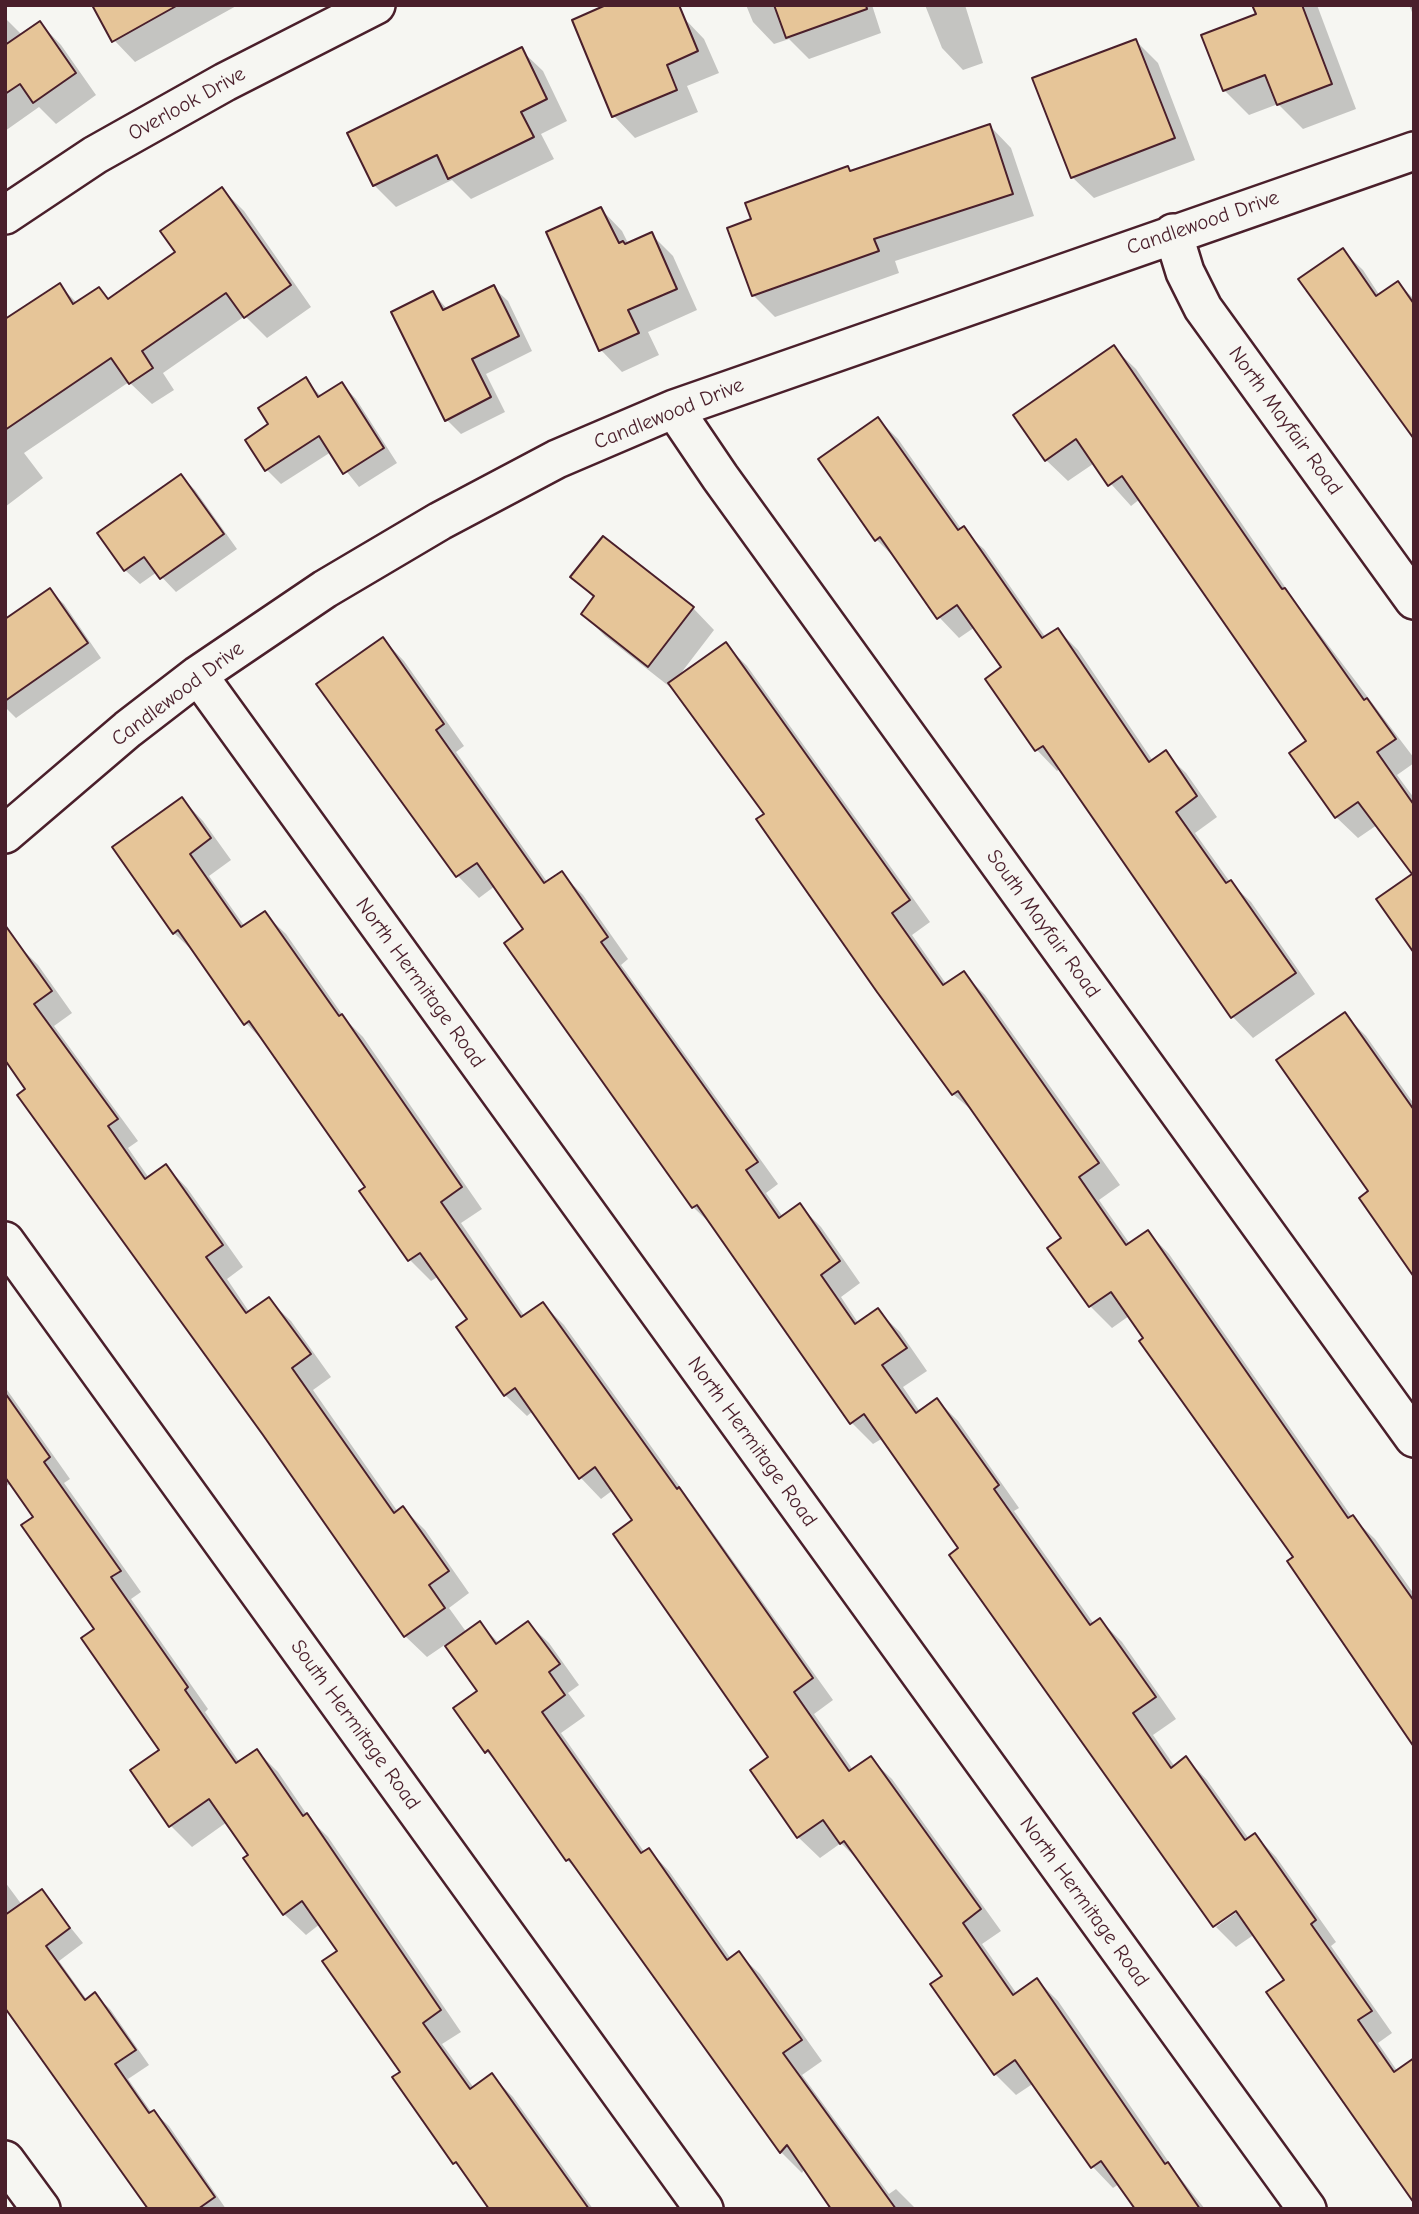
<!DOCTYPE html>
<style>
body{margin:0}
#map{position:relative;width:1419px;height:2214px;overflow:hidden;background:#f6f6f2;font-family:"Comic Neue",sans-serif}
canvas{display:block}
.frame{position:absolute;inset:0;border:7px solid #4a1f2b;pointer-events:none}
</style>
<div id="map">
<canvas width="1419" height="2214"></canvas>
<div class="frame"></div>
</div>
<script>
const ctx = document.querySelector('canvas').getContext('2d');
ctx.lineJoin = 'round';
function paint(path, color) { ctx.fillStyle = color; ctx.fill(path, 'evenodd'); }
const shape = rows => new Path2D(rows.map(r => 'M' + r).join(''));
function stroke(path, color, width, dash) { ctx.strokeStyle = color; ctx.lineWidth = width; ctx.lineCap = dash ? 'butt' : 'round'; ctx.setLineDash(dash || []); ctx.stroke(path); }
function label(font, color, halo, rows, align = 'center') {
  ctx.font = font + ' "Comic Neue",sans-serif'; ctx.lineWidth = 7; ctx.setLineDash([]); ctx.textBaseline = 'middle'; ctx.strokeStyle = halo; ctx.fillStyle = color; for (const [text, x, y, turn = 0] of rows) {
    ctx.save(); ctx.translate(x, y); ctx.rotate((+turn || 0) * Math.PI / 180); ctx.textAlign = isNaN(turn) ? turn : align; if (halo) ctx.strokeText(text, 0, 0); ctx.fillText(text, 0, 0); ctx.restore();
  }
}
paint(shape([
 [94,5,238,5,135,62,114,40],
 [746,5,872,5,881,33,809,59,789,39,774,44,753,22],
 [925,5,965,5,983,63,963,70,942,48],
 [1254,5,1317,5,1356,109,1303,129,1278,104,1249,115,1224,90,1258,15],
 [1409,5,1414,5,1414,17],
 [683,17,704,39,719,73,687,86,698,112,635,138,614,116],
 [5,18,22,35,40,23,61,45,96,95,56,124,39,107,5,131],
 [1136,41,1158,63,1195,160,1094,198,1072,177],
 [521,50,543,71,567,121,541,134,554,159,471,199,452,180,396,207,374,185,349,134],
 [990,126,1011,148,1034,216,895,261,899,273,775,317,753,295,848,168,852,172],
 [222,189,244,211,311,307,267,338,245,316,163,373,174,390,152,404,129,382,24,453,43,478,5,507,5,321,59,285,77,303,99,289,110,300,177,253],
 [601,209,622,231,629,245,651,234,673,256,697,310,648,332,659,355,622,372,601,350],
 [1342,250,1363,270,1380,296,1398,283,1414,299,1414,437],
 [493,287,508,301,532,351,486,374,505,412,461,434,447,420,433,293,448,310],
 [1114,348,1136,369,1294,600,1414,758,1414,763,1397,775,1414,798,1414,873,1377,825,1358,838,1336,817,1308,741,1140,499,1131,506,1093,464,1068,481,1046,460],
 [305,380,322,397,342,384,356,399,397,463,359,487,331,452,281,484,267,470,271,425],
 [878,419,898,439,962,530,984,549,1046,638,1058,630,1078,650,1153,761,1165,753,1186,773,1217,817,1195,833,1230,882,1251,902,1315,994,1253,1038,1233,1017,1061,768,1057,771,1037,750,987,679,1004,668,975,627,959,638,939,617,897,560,877,540,820,459],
 [181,476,195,490,237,549,176,592,157,572,140,584,125,570],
 [573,577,693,608,714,630,678,677,726,645,747,666,930,922,912,935,947,985,963,973,985,995,1120,1185,1099,1200,1130,1244,1148,1232,1169,1254,1352,1517,1375,1539,1414,1594,1414,1744,1296,1557,1129,1316,1112,1328,1090,1306,1050,1248,1063,1239,976,1114,953,1094,766,814,672,685,670,687,605,636,583,614,595,599],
 [49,590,64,604,101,658,16,718,5,707,5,621],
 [383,639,404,661,464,746,456,752,548,883,561,873,583,895,628,959,621,965,778,1184,766,1193,783,1217,800,1206,821,1227,860,1283,841,1297,859,1324,878,1311,900,1332,927,1371,903,1387,920,1412,937,1400,958,1421,1019,1508,1014,1511,1094,1624,1100,1620,1122,1642,1176,1719,1153,1735,1175,1767,1186,1758,1207,1780,1249,1839,1255,1835,1276,1857,1336,1942,1331,1946,1392,2033,1378,2043,1398,2072,1414,2172,1255,1934,1236,1947,1216,1927,1244,1907,1242,1904,1214,1926,883,1438,873,1444,852,1423,716,1229,693,1207,526,930,495,886,479,898,458,876,318,684],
 [182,799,203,821,231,860,209,876,245,927,264,913,286,934,346,1020,363,1037,482,1209,461,1223,525,1317,543,1304,564,1325,833,1700,814,1714,853,1770,870,1758,892,1779,1001,1931,982,1944,1017,1994,1037,1980,1058,2001,1177,2174,1205,2209,1137,2209,1119,2184,1113,2188,1092,2166,1034,2083,1016,2095,995,2074,945,1976,862,1864,841,1843,820,1858,798,1837,770,1758,635,1521,613,1490,601,1499,580,1477,533,1411,527,1416,505,1395,469,1319,439,1276,431,1281,410,1260,361,1191,367,1187,267,1045,246,1023,196,954,174,933],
 [17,944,38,965,72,1013,54,1026,138,1141,128,1148,149,1178,166,1166,187,1188,243,1267,227,1279,250,1313,269,1300,291,1321,331,1377,313,1390,398,1512,403,1508,425,1530,469,1593,449,1608,467,1633,479,1623,500,1644,528,1623,549,1643,579,1685,568,1693,585,1716,561,1733,645,1853,649,1850,669,1871,731,1959,739,1954,760,1974,822,2061,802,2075,889,2194,896,2189,916,2209,833,2209,805,2168,802,2173,781,2152,581,1873,567,1860,504,1769,486,1751,479,1691,446,1644,427,1657,405,1636,28,1089],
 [1345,1015,1366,1036,1414,1104,1414,1271,1370,1192],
 [5,1387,70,1479,64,1483,141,1592,131,1599,208,1709,205,1712,240,1763,257,1751,278,1772,310,1819,328,1837,461,2032,442,2044,474,2088,492,2076,513,2097,593,2209,490,2209,394,2078,402,2072,339,1951,320,1924,306,1935,284,1914,227,1822,192,1847,171,1826,132,1771,161,1750,35,1517,11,1483,5,1487],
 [5,1882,22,1905,41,1891,83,1943,59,1961,87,2000,95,1995,110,2009,149,2065,128,2079,152,2113,154,2112,169,2126,226,2209,151,2209,5,2008]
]), '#0003');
const building = shape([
 [92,5,178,5,112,42,92,5],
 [606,5,679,5,698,51,667,65,677,90,612,117,572,20,606,5],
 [774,5,866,5,867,9,786,38,774,5],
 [1252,5,1302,5,1332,84,1277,105,1265,75,1223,91,1201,35,1256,14,1252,5],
 [40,21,76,73,33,103,20,84,5,94,5,45,40,21],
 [1136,39,1175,138,1071,178,1032,78,1136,39],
 [522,47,547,99,521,112,534,137,448,179,437,155,373,186,347,133,522,47],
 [990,124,1013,194,874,239,879,251,752,296,727,228,751,219,745,203,848,166,850,171,990,124],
 [222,187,291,285,244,318,226,293,142,351,153,368,129,384,111,358,5,430,5,319,60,283,73,304,99,287,108,299,175,252,160,231,222,187],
 [601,207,619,243,623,241,625,244,652,232,677,289,628,310,639,333,599,351,546,232,601,207],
 [1343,248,1376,296,1398,281,1414,304,1414,439,1298,279,1343,248],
 [494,285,519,336,472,359,491,397,445,421,391,312,433,291,443,310,494,285],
 [1114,345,1282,589,1285,588,1364,700,1367,698,1396,739,1377,752,1414,805,1414,953,1376,899,1412,874,1358,802,1335,818,1289,753,1306,741,1122,476,1108,486,1076,439,1045,461,1013,415,1114,345],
 [306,377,318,397,342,382,384,448,343,474,319,436,265,471,245,440,268,424,258,408,306,377],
 [878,417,958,530,964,526,1042,638,1058,628,1149,762,1166,750,1197,796,1176,812,1226,883,1231,880,1296,973,1231,1018,1043,746,1035,751,985,679,1001,667,957,605,937,619,880,537,875,541,818,459,878,417],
 [181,474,224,534,160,579,144,557,124,571,97,533,181,474],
 [603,536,694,607,648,667,581,614,594,596,570,577,603,536],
 [50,588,88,643,5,701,5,619,50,588],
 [383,637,444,724,436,730,544,883,562,871,608,937,601,942,758,1162,746,1170,779,1218,800,1203,840,1261,821,1275,855,1324,878,1308,907,1348,882,1365,916,1413,937,1398,999,1485,994,1489,1090,1625,1100,1618,1156,1697,1133,1713,1171,1768,1186,1756,1245,1840,1255,1833,1316,1920,1311,1924,1372,2011,1358,2020,1394,2072,1414,2058,1414,2203,1266,1992,1284,1980,1236,1911,1213,1927,949,1555,958,1548,864,1414,850,1424,697,1205,692,1208,504,943,523,929,477,863,456,877,316,684,383,637],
 [726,642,910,900,892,913,943,985,964,971,1099,1163,1079,1177,1126,1245,1148,1230,1348,1518,1353,1515,1414,1601,1414,1747,1287,1561,1293,1557,1139,1341,1143,1338,1111,1292,1089,1307,1047,1248,1061,1238,958,1091,952,1095,877,992,756,819,764,814,668,683,726,642],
 [182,797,211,838,190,854,241,927,265,911,339,1016,342,1014,462,1187,441,1202,521,1317,543,1302,677,1489,679,1487,813,1678,794,1692,849,1771,871,1756,981,1909,963,1923,1013,1995,1037,1978,1165,2164,1168,2162,1200,2209,1135,2209,1101,2161,1091,2168,1015,2060,994,2075,930,1984,942,1976,844,1841,840,1844,823,1820,797,1838,750,1770,768,1757,613,1534,632,1520,595,1467,579,1479,515,1388,504,1396,456,1327,467,1319,420,1253,408,1261,359,1191,365,1187,249,1021,244,1025,178,930,173,934,112,847,182,797],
 [5,925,52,991,34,1004,118,1119,108,1126,145,1179,166,1164,223,1245,206,1257,246,1313,269,1297,311,1354,292,1368,394,1513,403,1506,449,1571,429,1585,445,1608,404,1637,263,1435,17,1095,25,1089,5,1060,5,925],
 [1345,1012,1414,1110,1414,1277,1359,1198,1368,1191,1276,1060,1345,1012],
 [5,1393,50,1457,44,1462,121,1571,111,1577,188,1687,185,1690,236,1763,257,1749,303,1816,307,1813,441,2010,423,2023,470,2089,492,2073,589,2209,489,2209,456,2162,453,2164,392,2077,400,2072,322,1961,337,1951,302,1901,283,1915,243,1858,248,1855,209,1799,169,1827,130,1770,159,1750,81,1638,94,1629,21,1525,33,1517,5,1477,5,1393],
 [480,1621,496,1644,528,1621,560,1664,549,1672,565,1695,542,1712,641,1853,649,1848,727,1960,739,1951,802,2040,783,2053,896,2209,831,2209,787,2145,780,2153,569,1859,566,1861,488,1750,485,1753,453,1708,477,1691,445,1646,480,1621],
 [42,1889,70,1928,46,1946,85,2000,95,1992,136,2050,115,2064,149,2113,154,2110,215,2197,198,2209,148,2209,5,2008,5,1915,42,1889]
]);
paint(building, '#e6c598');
stroke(building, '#4a1f2b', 2);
const street = shape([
 [5,215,95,155,225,82,376,5],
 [1173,233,1185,272,1203,308,1414,600],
 [674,409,720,477,1414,1438],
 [198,675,1307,2209],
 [5,834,128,729,198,675,325,589,440,521,557,459,674,409,1414,151],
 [5,1241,704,2209],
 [5,2160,41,2209]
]);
stroke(street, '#4a1f2b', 42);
stroke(street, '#f6f6f2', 37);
label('21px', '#4a1f2b', '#f6f6f2', [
 ["Overlook Drive",187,104,-29],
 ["Candlewood Drive",1203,223,-19],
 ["Candlewood Drive",669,414,-22],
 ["North Mayfair Road",1285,421,54],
 ["Candlewood Drive",178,694,-37],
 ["South Mayfair Road",1043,924,54],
 ["North Hermitage Road",420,983,54],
 ["North Hermitage Road",752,1442,54],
 ["South Hermitage Road",355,1725,54],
 ["North Hermitage Road",1084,1902,54]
]);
</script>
